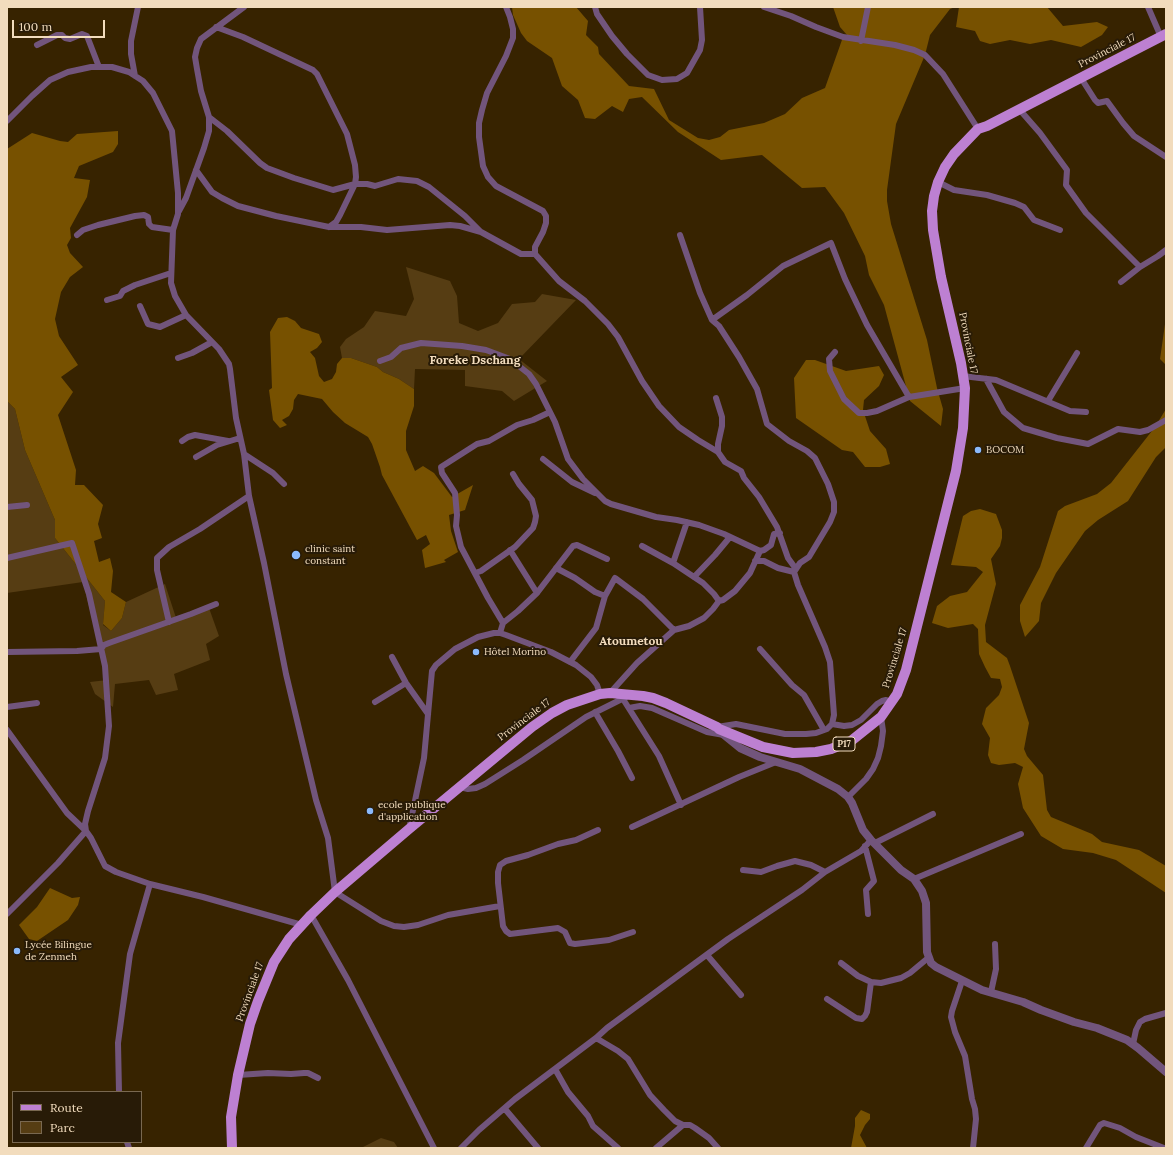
<!DOCTYPE html>
<meta charset="utf-8">
<style>
body{margin:0}
#map{position:relative;width:1173px;height:1155px;overflow:hidden;background:#372300;font-family:Lora,serif}
canvas{display:block}
.frame{position:absolute;inset:0;border:8px solid #f2dcbd;pointer-events:none}
.legend{position:absolute;left:12px;top:1091px;width:130px;height:52px;box-sizing:border-box;background:#281b07;border:1px solid #796850;margin:0;padding:5px 7px;list-style:none;font-size:12px;color:#f2dcbd}
.legend li{display:flex;align-items:center;gap:8px;height:20px}
.legend b{width:20px;border:1px solid #796850}
.scale{position:absolute;left:12px;top:20px;width:93px;height:18px;box-sizing:border-box;border:2px solid #f2dcbd;border-top:0;padding-left:5px;font-size:12px;line-height:14px;white-space:nowrap;color:#f2dcbd;-webkit-text-stroke:3px #281b07;paint-order:stroke}
</style>
<div id="map">
<canvas width="1173" height="1155"></canvas>
<div class="frame"></div>
<ul class="legend">
<li><b style="height:5px;background:#bd80d2"></b>Route</li>
<li><b style="height:11px;background:#563d13"></b>Parc</li>
</ul>
<div class="scale">100 m</div>
</div>
<script>
const ctx = document.querySelector('canvas').getContext('2d');
ctx.lineJoin = 'round';
function paint(path, color) { ctx.fillStyle = color; ctx.fill(path, 'evenodd'); }
const shape = rows => new Path2D(rows.map(r => 'M' + r).join(''));
function stroke(path, color, width, dash) { ctx.strokeStyle = color; ctx.lineWidth = width; ctx.lineCap = dash ? 'butt' : 'round'; ctx.setLineDash(dash || []); ctx.stroke(path); }
function label(font, color, halo, rows, align = 'center') {
  ctx.font = font + ' Lora,serif'; ctx.lineWidth = 4; ctx.setLineDash([]); ctx.textBaseline = 'middle'; ctx.strokeStyle = halo; ctx.fillStyle = color; for (const [text, x, y, turn = 0] of rows) {
    ctx.save(); ctx.translate(x, y); ctx.rotate((+turn || 0) * Math.PI / 180); ctx.textAlign = isNaN(turn) ? turn : align; if (halo) ctx.strokeText(text, 0, 0); ctx.fillText(text, 0, 0); ctx.restore();
  }
}
paint(shape([
 [406,267,450,281,457,296,459,323,478,331,498,323,512,304,535,302,542,294,576,300,519,359,547,381,514,401,502,391,465,386,465,370,415,369,414,389,399,379,383,372,377,367,351,358,342,358,340,347,346,339,364,327,375,311,406,316,414,299],
 [7,401,15,409,25,450,55,520,55,538,105,601,103,625,111,631,122,618,126,602,165,584,177,621,209,608,219,636,206,644,210,660,174,674,178,690,156,695,149,680,115,684,113,707,95,694,90,682,107,680,83,582,7,593],
 [381,1138,394,1142,398,1148,361,1148]
]), '#563d13');
paint(shape([
 [512,7,576,7,588,21,586,35,598,47,599,54,629,86,654,89,669,120,698,138,709,140,720,137,729,130,764,123,785,114,802,98,825,88,843,37,847,35,840,27,833,7,955,7,950,9,930,35,925,55,896,124,887,190,887,201,891,224,927,340,937,388,943,409,941,426,910,401,884,305,869,275,865,256,844,213,825,187,802,188,762,155,721,160,678,132,642,97,629,99,623,112,612,106,595,119,585,118,578,100,562,86,552,58,527,41,521,33,513,15],
 [959,7,1047,7,1063,26,1097,22,1108,27,1102,35,1081,47,1051,40,1030,44,1010,40,990,44,980,41,975,31,956,27],
 [118,131,118,144,113,152,79,166,74,178,90,180,87,197,70,228,71,238,67,245,70,253,83,267,70,277,61,292,55,319,59,336,78,365,61,377,73,392,58,415,76,470,75,485,84,485,103,505,98,524,102,538,94,541,99,562,110,558,113,571,111,592,126,602,122,618,111,631,103,624,105,601,55,538,55,520,25,450,15,409,7,401,7,149,32,133,60,141,68,142,77,134],
 [287,317,295,321,301,328,319,334,322,342,317,348,310,352,315,358,319,376,324,382,332,379,336,372,337,364,342,358,351,358,377,367,383,372,399,379,414,389,414,406,406,431,406,450,415,471,423,466,434,473,452,497,473,485,465,510,449,515,451,531,458,552,444,560,446,562,425,568,422,550,430,544,426,535,417,540,382,475,380,467,372,444,368,437,345,423,333,412,322,399,298,394,294,400,293,409,289,416,282,420,287,425,280,428,273,420,269,390,272,388,270,332,278,318],
 [1166,317,1166,365,1160,359],
 [806,360,815,360,846,371,879,366,884,375,879,386,864,400,863,410,870,431,886,449,890,464,880,467,865,467,853,452,842,450,796,418,794,378],
 [1166,409,1166,447,1156,457,1128,501,1098,520,1085,531,1056,573,1041,603,1039,621,1025,637,1020,621,1020,605,1040,567,1058,511,1065,506,1097,494,1111,483,1155,427],
 [980,509,996,514,1002,530,1002,538,1000,546,991,559,996,584,985,625,986,642,1007,658,1010,666,1029,723,1024,749,1027,756,1043,775,1047,810,1051,817,1092,834,1102,842,1139,850,1166,866,1166,893,1116,860,1093,853,1063,849,1041,836,1023,808,1018,784,1023,767,1015,763,999,765,991,763,988,755,990,738,982,724,986,708,999,695,1002,687,1000,679,991,678,985,667,979,654,978,629,973,624,948,628,932,623,937,606,950,596,967,592,983,572,976,567,951,565,963,516,971,511],
 [50,888,72,898,80,897,78,905,68,920,37,941,29,939,19,925,37,907],
 [861,1110,870,1114,870,1119,865,1125,860,1135,867,1148,851,1148,855,1126,855,1118]
]), '#775100');
stroke(shape([
 [506,7,510,17,513,29,513,38,506,56,487,93,482,110,479,123,479,137,483,166,488,177,496,186,543,211,546,216,546,223,543,232,535,247,535,254,559,281,585,301,608,324,618,337,642,381,659,406,679,427,698,440,718,452,725,462,741,471,744,478,759,497,777,527,788,558,796,569,794,572,798,585,825,647,830,662,834,715,832,724,827,729,816,733,806,734,785,734,736,724,717,727],
 [595,7,597,14,612,36,627,54,648,75,662,80,677,79,687,73,700,50,702,40,700,7],
 [764,7,791,16,816,27,843,37,895,45,914,50,925,55,943,74,978,129],
 [1148,7,1161,37],
 [216,27,243,37,313,70,317,74,347,134,355,165,356,177,355,184,340,215,336,222,329,227],
 [861,41,868,7],
 [37,45,57,35,62,35,65,38,70,39,82,34,87,36,99,67],
 [135,76,131,54,131,41,138,7],
 [1081,78,1095,100,1098,103,1107,101,1123,123,1134,136,1166,157],
 [1019,109,1040,133,1067,170,1066,185,1086,213,1140,267],
 [209,117,227,131,260,163,267,168,294,178,333,190,355,184,367,184,375,186,398,179,417,181,429,187,465,216,480,231],
 [7,121,32,96,50,80,68,72,91,67,112,67,129,72,143,81,153,93,172,131,178,193,178,214,173,230,171,283,175,296,186,315,219,349,229,364,230,369,236,418,244,454,249,496,264,563,286,674,316,800,328,838,335,892,381,921,394,926,404,927,418,925,448,915,500,906],
 [196,170,212,192,222,198,238,206,276,216,329,227,361,227,387,230,450,225,460,226,481,232,521,254,535,254],
 [938,182,954,190,987,195,1015,203,1024,207,1034,220,1060,230],
 [179,211,186,198,204,148,209,131,209,117,201,91,197,69,195,57,197,48,201,39,244,7],
 [77,235,83,230,98,225,135,216,144,215,148,217,149,224,152,227,173,230],
 [680,235,700,293,712,320,719,326,739,357,757,389,767,424,789,441,807,451,815,458,828,484,834,502,834,512,830,522,809,557,800,563,796,569],
 [1121,282,1140,267,1158,256,1166,250],
 [107,300,120,296,123,291,135,285,171,273],
 [140,306,148,324,160,327,186,315],
 [712,320,747,295,783,266,831,243,845,279,867,325,909,397],
 [835,352,829,359,830,371,844,399,859,413,867,413,877,411,909,397,965,388],
 [178,358,192,353,212,342],
 [380,361,391,357,401,348,421,343,462,346,486,350,510,359,529,374,536,384,555,422,568,459,583,479,605,501,611,504,656,517,677,520,699,525,724,534,760,551],
 [963,376,996,380,1070,411,1086,412],
 [986,379,1004,412,1023,428,1057,438,1088,444,1118,429,1140,432,1148,430,1166,420],
 [716,398,722,417,722,426,718,444,718,452],
 [1048,401,1077,353],
 [182,441,188,437,195,435,228,441],
 [244,454,273,473,284,484],
 [196,457,217,445,240,438],
 [543,459,572,482,595,493],
 [7,507,27,505],
 [642,546,673,563,703,583,714,594,719,601],
 [510,550,537,593],
 [7,558,72,543,89,594,105,666,109,726,105,758,88,811,85,824,86,831,58,863,7,914],
 [755,561,764,561,778,568,794,572],
 [673,563,687,522],
 [556,568,575,578,595,592,605,596],
 [475,573,481,571,515,547,533,528,535,522,536,516,532,500,519,484,513,474],
 [694,577,715,555,730,537],
 [169,622,157,570,157,558,169,547,200,529,249,496],
 [503,623,488,598,461,547,456,526,457,515,455,493,442,473,441,467,477,444,489,441,517,425,533,420,550,412],
 [500,633,503,623,518,611,537,593,573,546,577,545,607,559],
 [760,649,792,685,804,695,824,730],
 [7,652,77,651,101,649,104,645,109,643,191,614,216,604],
 [392,657,406,683,428,714],
 [570,662,596,628,605,596,615,578,643,599,674,630],
 [610,693,637,663,674,630,689,626,704,618,713,609,719,601,723,600,735,591,750,573,760,551,764,550,771,545,774,534,780,533],
 [623,699,659,756,681,805],
 [375,702,406,683],
 [7,707,37,703],
 [629,708,640,706,652,708,707,732,724,735],
 [595,712,618,751,632,778],
 [832,724,844,726,852,725,861,720,877,704,882,701,886,700,892,703],
 [7,730,67,813,86,831,91,838,105,866,116,872,150,884,203,897,302,925],
 [460,787,468,789,476,788,485,784,523,760,586,717,628,696],
 [848,797,866,779,873,769,878,758,881,746,883,731,881,717],
 [632,827,739,777,776,762],
 [409,829,424,758,432,671,436,665,455,649,478,637,494,633,500,633,506,635,551,652,576,665,591,677,597,685,600,694],
 [598,830,576,840,558,844,528,855,506,861,500,865,498,872,498,883,503,926,506,931,510,934,558,928,565,932,570,943,575,944,609,940,633,932],
 [875,843,933,814],
 [865,846,874,881,866,890,868,914],
 [743,870,761,872,777,866,795,861,811,865,825,872],
 [914,879,1021,834],
 [311,915,348,980,434,1148],
 [707,955,741,995],
 [841,963,858,976,871,982,881,983,901,978,910,973,928,958],
 [962,981,952,1011,951,1017,955,1032,965,1056,972,1099,975,1109,976,1119,973,1148],
 [991,992,996,969,995,944],
 [827,999,856,1018,862,1019,865,1016,867,1012,871,982],
 [596,1038,618,1051,628,1059,650,1095,664,1110,675,1121,683,1125,690,1125,695,1128,709,1138,718,1148],
 [1133,1044,1136,1030,1140,1022,1145,1019,1166,1013],
 [555,1069,568,1092,588,1116,593,1126,618,1148],
 [238,1075,268,1073,291,1074,304,1073,308,1073,318,1078],
 [119,1092,118,1043,130,954,150,884],
 [505,1109,538,1148],
 [127,1142,129,1148],
 [461,1148,479,1130,515,1099,596,1038,607,1028,728,939,802,890,825,872,861,851,871,840],
 [656,1148,683,1125],
 [1086,1148,1100,1125,1104,1123,1120,1128,1136,1137,1164,1148]
]), '#72557c', 6);
stroke(shape([
 [719,730,724,735,740,748,760,757,800,769,838,789,848,797,852,803,863,830,871,840,901,870,914,879,922,891,926,903,927,952,931,963,936,967,982,990,1023,1002,1041,1010,1074,1022,1097,1028,1127,1040,1138,1048,1166,1072]
]), '#72557c', 8);
stroke(shape([
 [232,1148,231,1117,238,1075,250,1024,258,1001,274,962,289,939,311,915,335,892,409,829,532,727,552,713,567,705,600,694,610,693,643,696,653,698,666,703,717,727,719,729,763,747,793,753,816,752,831,749,851,741,881,717,897,694,906,670,956,471,963,428,965,388,961,363,941,277,933,230,932,211,934,196,938,182,945,167,954,154,978,129,987,126,1166,34]
]), '#bd80d2', 10);
for (const [x, y, r, color] of [
 [978,450,4,"#8bbafc"],
 [296,555,5,"#8bbafc"],
 [476,652,4,"#8bbafc"],
 [370,811,4,"#8bbafc"],
 [17,951,4,"#8bbafc"]
]) { const dot = new Path2D(); dot.arc(x, y, r, 0, 2 * Math.PI); ctx.fillStyle = color; ctx.fill(dot); stroke(dot, '#281b07', 1.5); }
for (const [x, y, w] of [
 [844,744,22]
]) { const box = new Path2D(); box.roundRect(x - w / 2, y - 7, w, 14, 3); ctx.fillStyle = '#281b07'; ctx.fill(box); stroke(box, '#f2dcbd', 1); }
label('bold 9px', '#f2dcbd', null, [
 ["P17",844,744]
]);
label('10px', '#f2dcbd', '#281b07', [
 ["Provinciale 17",1107,51,-27],
 ["Provinciale 17",968,343,79],
 ["Provinciale 17",895,658,-73],
 ["Provinciale 17",524,720,-37],
 ["Provinciale 17",250,992,-70]
]);
label('10px', '#f2dcbd', '#281b07', [
 ["BOCOM",986,450],
 ["clinic saint",305,549],
 ["constant",305,561],
 ["Hôtel Morino",484,652],
 ["ecole publique",378,805],
 ["d'application",378,817],
 ["Lycée Bilingue",25,945],
 ["de Zenmeh",25,957]
], 'left');
label('bold 12px', '#f2dcbd', '#281b07', [
 ["Foreke Dschang",475,361],
 ["Atoumetou",631,642]
]);
</script>
